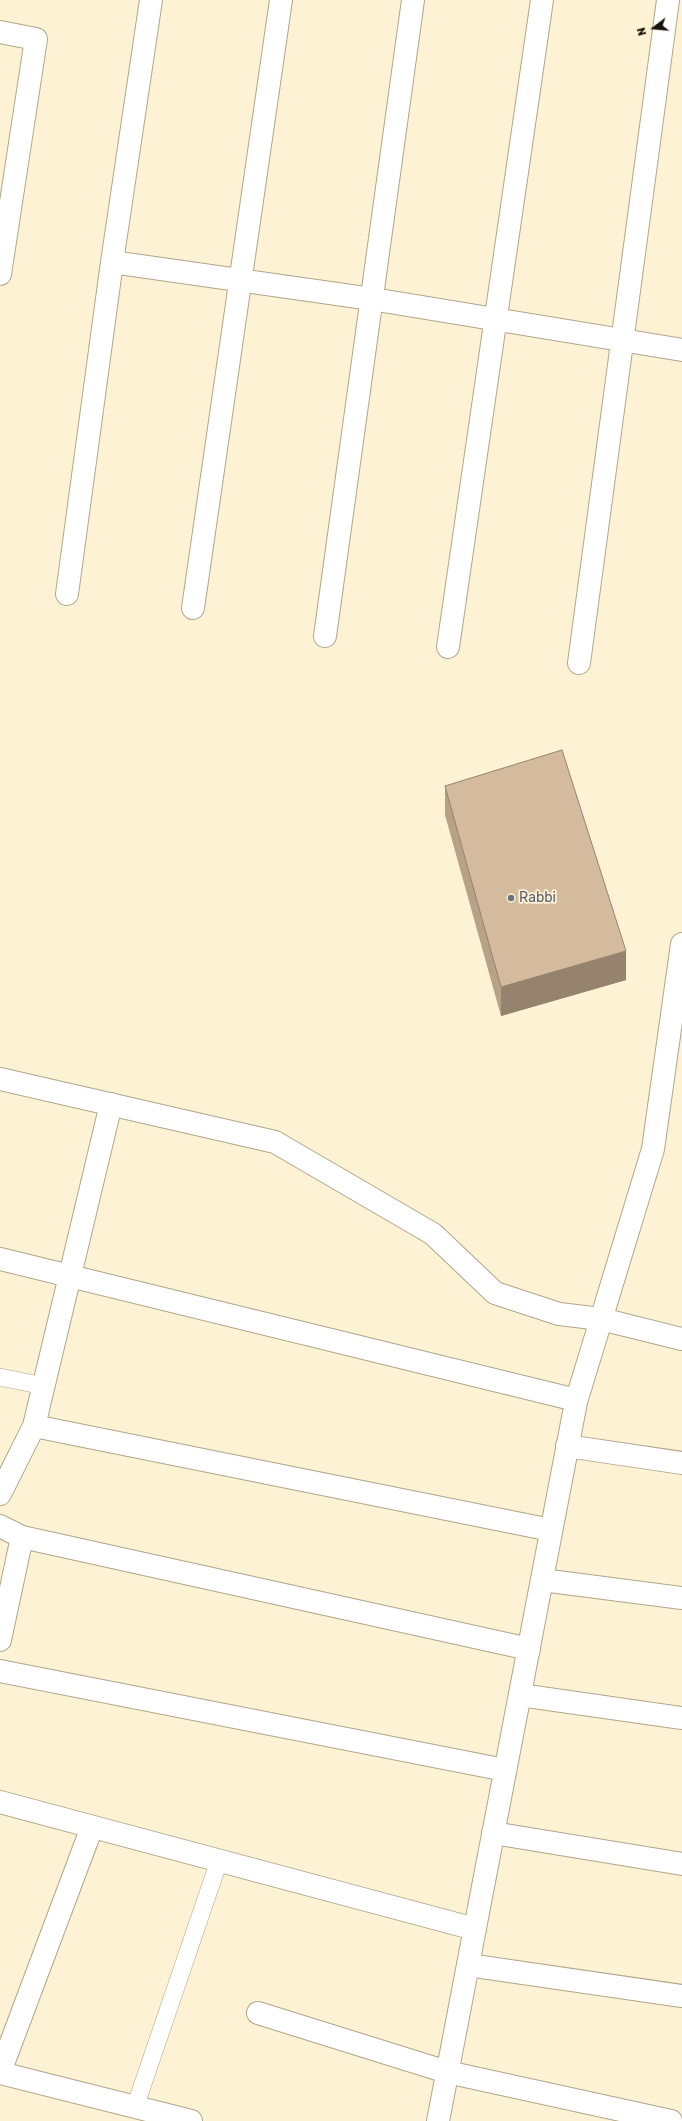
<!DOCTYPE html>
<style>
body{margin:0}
#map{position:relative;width:682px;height:2121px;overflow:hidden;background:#fef2d5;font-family:Rubik,sans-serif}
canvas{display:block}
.north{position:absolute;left:634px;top:8px;width:40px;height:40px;-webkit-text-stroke:3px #fef2d5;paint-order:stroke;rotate:254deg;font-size:11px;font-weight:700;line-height:16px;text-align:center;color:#161207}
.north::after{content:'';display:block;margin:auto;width:14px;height:18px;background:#161207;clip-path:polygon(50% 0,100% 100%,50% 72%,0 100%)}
</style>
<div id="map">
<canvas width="682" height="2121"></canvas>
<div class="north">N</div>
</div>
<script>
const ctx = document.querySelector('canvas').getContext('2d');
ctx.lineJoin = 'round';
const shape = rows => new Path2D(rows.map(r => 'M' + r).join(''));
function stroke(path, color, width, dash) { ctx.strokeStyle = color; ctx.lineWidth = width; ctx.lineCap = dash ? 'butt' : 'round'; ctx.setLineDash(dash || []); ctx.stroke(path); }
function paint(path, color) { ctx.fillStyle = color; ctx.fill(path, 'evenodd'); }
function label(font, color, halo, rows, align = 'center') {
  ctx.font = font + ' Rubik,sans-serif'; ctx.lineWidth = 3.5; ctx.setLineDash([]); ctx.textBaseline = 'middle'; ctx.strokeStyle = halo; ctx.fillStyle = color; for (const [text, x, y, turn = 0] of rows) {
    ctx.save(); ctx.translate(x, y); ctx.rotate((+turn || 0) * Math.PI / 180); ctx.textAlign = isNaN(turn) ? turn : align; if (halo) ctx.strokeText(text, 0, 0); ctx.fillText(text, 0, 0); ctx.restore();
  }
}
const service = shape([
 [0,1377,44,1386],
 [135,2107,219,1861]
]);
const minor = shape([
 [0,32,36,39,0,274],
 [112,262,372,299,682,350],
 [67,594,112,262,151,0],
 [193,608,281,0],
 [325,636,413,0],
 [448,647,542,0],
 [579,663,668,0],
 [0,1079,275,1142,433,1234,495,1293,559,1314,601,1319,682,1339],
 [0,1259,576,1400],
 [34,1426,551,1530],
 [567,1446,682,1463],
 [0,1494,34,1426,111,1104],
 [0,1526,22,1537,529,1649],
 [542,1580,682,1598],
 [0,1640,22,1537],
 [0,1671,505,1770],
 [520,1695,682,1718],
 [0,1802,475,1929],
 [493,1833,682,1864],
 [468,1965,682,1996],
 [258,2013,447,2072,671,2121],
 [0,2072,92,1827],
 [0,2073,191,2121]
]);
const tertiary = shape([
 [438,2121,576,1402,653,1149,682,944]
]);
stroke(service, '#b1a68a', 18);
stroke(minor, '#b1a68a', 24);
stroke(tertiary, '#b1a68a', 24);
stroke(service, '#fff', 17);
stroke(minor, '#fff', 22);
stroke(tertiary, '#fff', 22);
paint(shape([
 [445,786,626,980,501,1016,445,815]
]), '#b7a187');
paint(shape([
 [626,951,626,980,501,1016,501,987]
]), '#95836e');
const building = shape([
 [562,750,626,951,501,987,445,786,562,750]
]);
paint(building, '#d5bb9d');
stroke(building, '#95836e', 1);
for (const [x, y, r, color] of [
 [511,898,4,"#6b7280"]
]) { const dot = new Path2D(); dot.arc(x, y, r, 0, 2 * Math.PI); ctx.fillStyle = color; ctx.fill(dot); stroke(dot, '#fef2d5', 1.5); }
label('14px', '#5b616d', '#fef2d5', [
 ["Rabbi",519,898]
], 'left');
</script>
